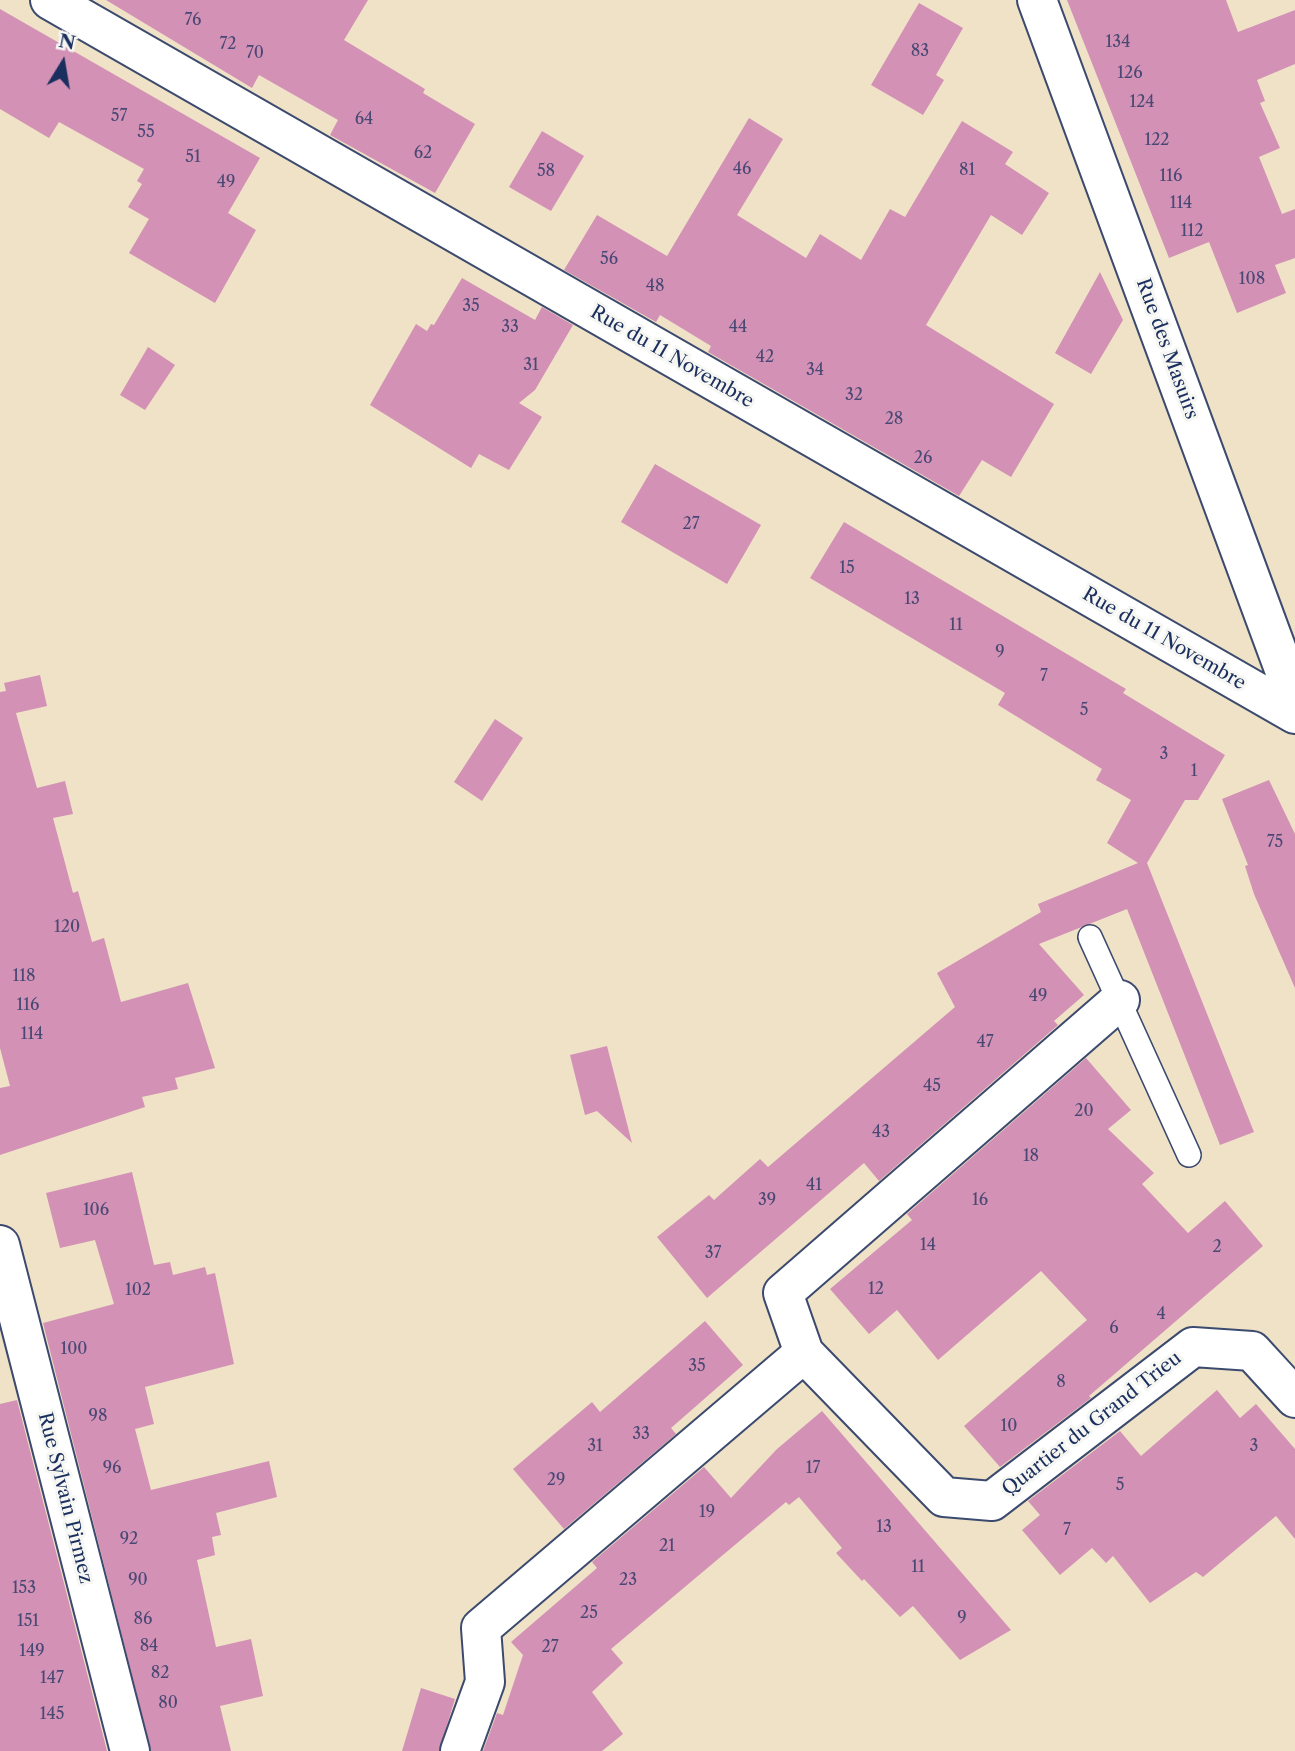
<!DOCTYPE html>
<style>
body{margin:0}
#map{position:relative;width:1295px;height:1751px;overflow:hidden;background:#efe2c6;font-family:"Libre Caslon Text",serif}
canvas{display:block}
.north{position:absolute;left:28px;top:28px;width:70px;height:70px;-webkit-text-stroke:5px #f6f6f2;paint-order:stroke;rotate:11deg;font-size:19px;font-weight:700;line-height:28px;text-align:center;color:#1b2f5e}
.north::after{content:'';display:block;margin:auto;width:24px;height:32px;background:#1b2f5e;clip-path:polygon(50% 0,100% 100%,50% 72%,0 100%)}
</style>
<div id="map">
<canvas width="1295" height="1751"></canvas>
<div class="north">N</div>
</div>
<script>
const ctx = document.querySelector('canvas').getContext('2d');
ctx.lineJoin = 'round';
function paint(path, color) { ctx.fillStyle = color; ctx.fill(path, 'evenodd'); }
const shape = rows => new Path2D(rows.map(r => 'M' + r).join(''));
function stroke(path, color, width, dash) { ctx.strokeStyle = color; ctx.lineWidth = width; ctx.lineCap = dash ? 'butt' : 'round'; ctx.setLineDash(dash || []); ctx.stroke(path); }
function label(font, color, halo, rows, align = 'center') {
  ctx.font = font + ' "Libre Caslon Text",serif'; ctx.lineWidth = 6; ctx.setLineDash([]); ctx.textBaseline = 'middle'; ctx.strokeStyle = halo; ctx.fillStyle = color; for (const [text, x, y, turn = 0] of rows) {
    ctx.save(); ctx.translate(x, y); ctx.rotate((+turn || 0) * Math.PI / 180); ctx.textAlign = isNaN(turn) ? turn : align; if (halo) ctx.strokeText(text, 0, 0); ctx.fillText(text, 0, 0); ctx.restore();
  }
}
paint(shape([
 [106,0,368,0,344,40,425,89,423,93,475,124,435,193,330,135,338,120,259,75,252,88],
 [1067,0,1226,0,1238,32,1295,10,1295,64,1257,80,1265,101,1260,103,1280,148,1259,157,1282,214,1295,209,1295,258,1275,265,1286,293,1237,313,1209,242,1169,258],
 [919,3,963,28,936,75,944,80,923,115,871,85],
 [0,9,260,158,228,213,256,230,215,303,129,253,149,219,128,207,142,184,137,181,144,169,59,122,49,138,0,109],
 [749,118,783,139,737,215,806,258,820,234,861,260,890,209,905,217,962,121,1013,152,1005,164,1049,193,1022,235,991,215,926,325,1054,404,1011,477,982,460,959,496,708,352,711,346,660,315,656,322,564,270,597,215,667,256],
 [542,131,584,156,551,211,509,187],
 [1100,272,1123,320,1091,374,1055,353],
 [462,278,535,320,542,307,573,325,535,390,519,403,542,417,509,470,479,454,471,468,370,405,416,324,427,331,431,324,434,325],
 [148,347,175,365,145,410,120,395],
 [655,464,761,525,727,584,621,522],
 [844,522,1126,689,1123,693,1225,755,1198,800,1185,800,1147,863,1254,1132,1220,1145,1127,909,1039,944,1084,995,1054,1021,1058,1025,879,1181,864,1163,707,1298,657,1237,709,1195,714,1200,760,1159,768,1167,955,1007,937,973,1041,912,1038,904,1138,863,1107,843,1131,800,1096,780,1102,769,998,705,1005,693,810,578],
 [40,675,47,706,16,713,37,788,65,781,73,814,53,818,73,893,78,891,92,942,104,938,121,1002,188,983,215,1068,175,1078,178,1089,142,1097,145,1107,0,1155,0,1088,10,1086,0,1048,0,692,6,691,4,683],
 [495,719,523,738,482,801,454,782],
 [1269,780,1295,834,1295,988,1254,894,1245,866,1248,865,1222,799],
 [607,1046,632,1143,597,1111,585,1115,570,1055],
 [1086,1058,1131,1110,1108,1129,1154,1173,1142,1184,1188,1233,1225,1201,1263,1246,1089,1396,1091,1398,1000,1467,964,1426,1087,1320,1041,1271,938,1360,897,1310,869,1334,830,1289,912,1220,907,1214],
 [132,1172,154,1265,170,1262,173,1275,205,1267,207,1275,215,1273,234,1364,145,1387,154,1424,135,1429,151,1490,269,1461,277,1497,216,1513,221,1535,212,1537,215,1555,197,1560,216,1647,251,1639,263,1696,220,1706,231,1751,151,1751,43,1323,114,1304,95,1240,60,1248,46,1193],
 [705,1321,743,1365,671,1428,676,1434,564,1529,513,1469,592,1402,600,1412],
 [1217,1390,1240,1418,1256,1404,1295,1449,1295,1539,1276,1516,1203,1577,1196,1572,1150,1603,1113,1556,1106,1563,1092,1548,1060,1575,1022,1530,1040,1515,1028,1501,1120,1431,1141,1456],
 [17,1400,107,1751,0,1751,0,1404],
 [822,1411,1011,1630,960,1660,913,1606,900,1617,864,1579,862,1581,836,1553,842,1548,799,1497,789,1505,786,1502,611,1649,623,1663,592,1692,623,1734,602,1751,483,1751,497,1713,503,1715,523,1655,511,1642,597,1568,592,1562,704,1467,731,1498,777,1449],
 [421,1688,455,1699,439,1751,402,1751]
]), '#d391b6');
const service = shape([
 [1090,937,1189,1155]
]);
const minor = shape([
 [50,0,1295,714],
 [1037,0,1295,699],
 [0,1245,130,1751],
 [804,1353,944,1497,992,1501,1193,1347,1252,1351,1295,1398],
 [460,1751,485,1682,481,1628,804,1353,783,1293,1120,1000]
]);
stroke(service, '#3b4a6e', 26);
stroke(minor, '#3b4a6e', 42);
stroke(service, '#fff', 23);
stroke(minor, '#fff', 38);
label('16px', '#494874', null, [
 ["76",193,20],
 ["134",1118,42],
 ["72",228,44],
 ["83",920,51],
 ["70",255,53],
 ["126",1130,73],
 ["124",1142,102],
 ["57",119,116],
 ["64",364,119],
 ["55",146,132],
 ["122",1157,140],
 ["62",423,153],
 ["51",193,157],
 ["46",742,169],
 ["81",967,170],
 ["58",546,171],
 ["116",1171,176],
 ["49",226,182],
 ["114",1181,203],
 ["112",1192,231],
 ["56",609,259],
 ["108",1252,279],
 ["48",655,286],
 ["35",471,306],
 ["33",510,327],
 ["44",738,327],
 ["42",765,357],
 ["31",531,365],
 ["34",815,370],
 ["32",854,395],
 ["28",894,419],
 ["26",923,458],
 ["27",691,524],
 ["15",847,568],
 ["13",912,599],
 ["11",956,625],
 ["9",1000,652],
 ["7",1044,676],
 ["5",1084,710],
 ["3",1164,754],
 ["1",1194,771],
 ["75",1275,842],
 ["120",67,927],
 ["118",24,976],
 ["49",1038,996],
 ["116",28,1005],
 ["114",32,1034],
 ["47",985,1042],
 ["45",932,1086],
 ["20",1084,1111],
 ["43",881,1132],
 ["18",1031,1156],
 ["41",814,1185],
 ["39",767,1200],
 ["16",980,1200],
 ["106",96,1210],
 ["14",928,1245],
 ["2",1217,1247],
 ["37",713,1253],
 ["12",876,1289],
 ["102",138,1290],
 ["4",1161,1314],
 ["6",1114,1328],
 ["100",74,1349],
 ["35",697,1366],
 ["8",1061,1382],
 ["98",98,1416],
 ["10",1009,1426],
 ["33",641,1434],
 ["31",595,1446],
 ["3",1254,1446],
 ["96",112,1468],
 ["17",813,1468],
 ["29",556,1480],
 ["5",1120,1485],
 ["19",707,1512],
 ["13",884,1527],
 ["7",1067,1530],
 ["92",129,1539],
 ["21",667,1546],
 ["11",918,1567],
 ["90",138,1580],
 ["23",628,1580],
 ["153",24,1588],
 ["25",589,1613],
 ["9",962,1618],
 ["86",143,1619],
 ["151",28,1621],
 ["84",149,1646],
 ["27",550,1647],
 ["149",32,1651],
 ["82",160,1673],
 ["147",52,1678],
 ["80",168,1703],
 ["145",52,1714]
]);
label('19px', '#1b2f5e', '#f6f6f2', [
 ["Rue des Masuirs",1167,349,70],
 ["Rue du 11 Novembre",672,357,30],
 ["Rue du 11 Novembre",1164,639,30],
 ["Quartier du Grand Trieu",1092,1424,-38],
 ["Rue Sylvain Pirmez",65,1498,76]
]);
</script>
